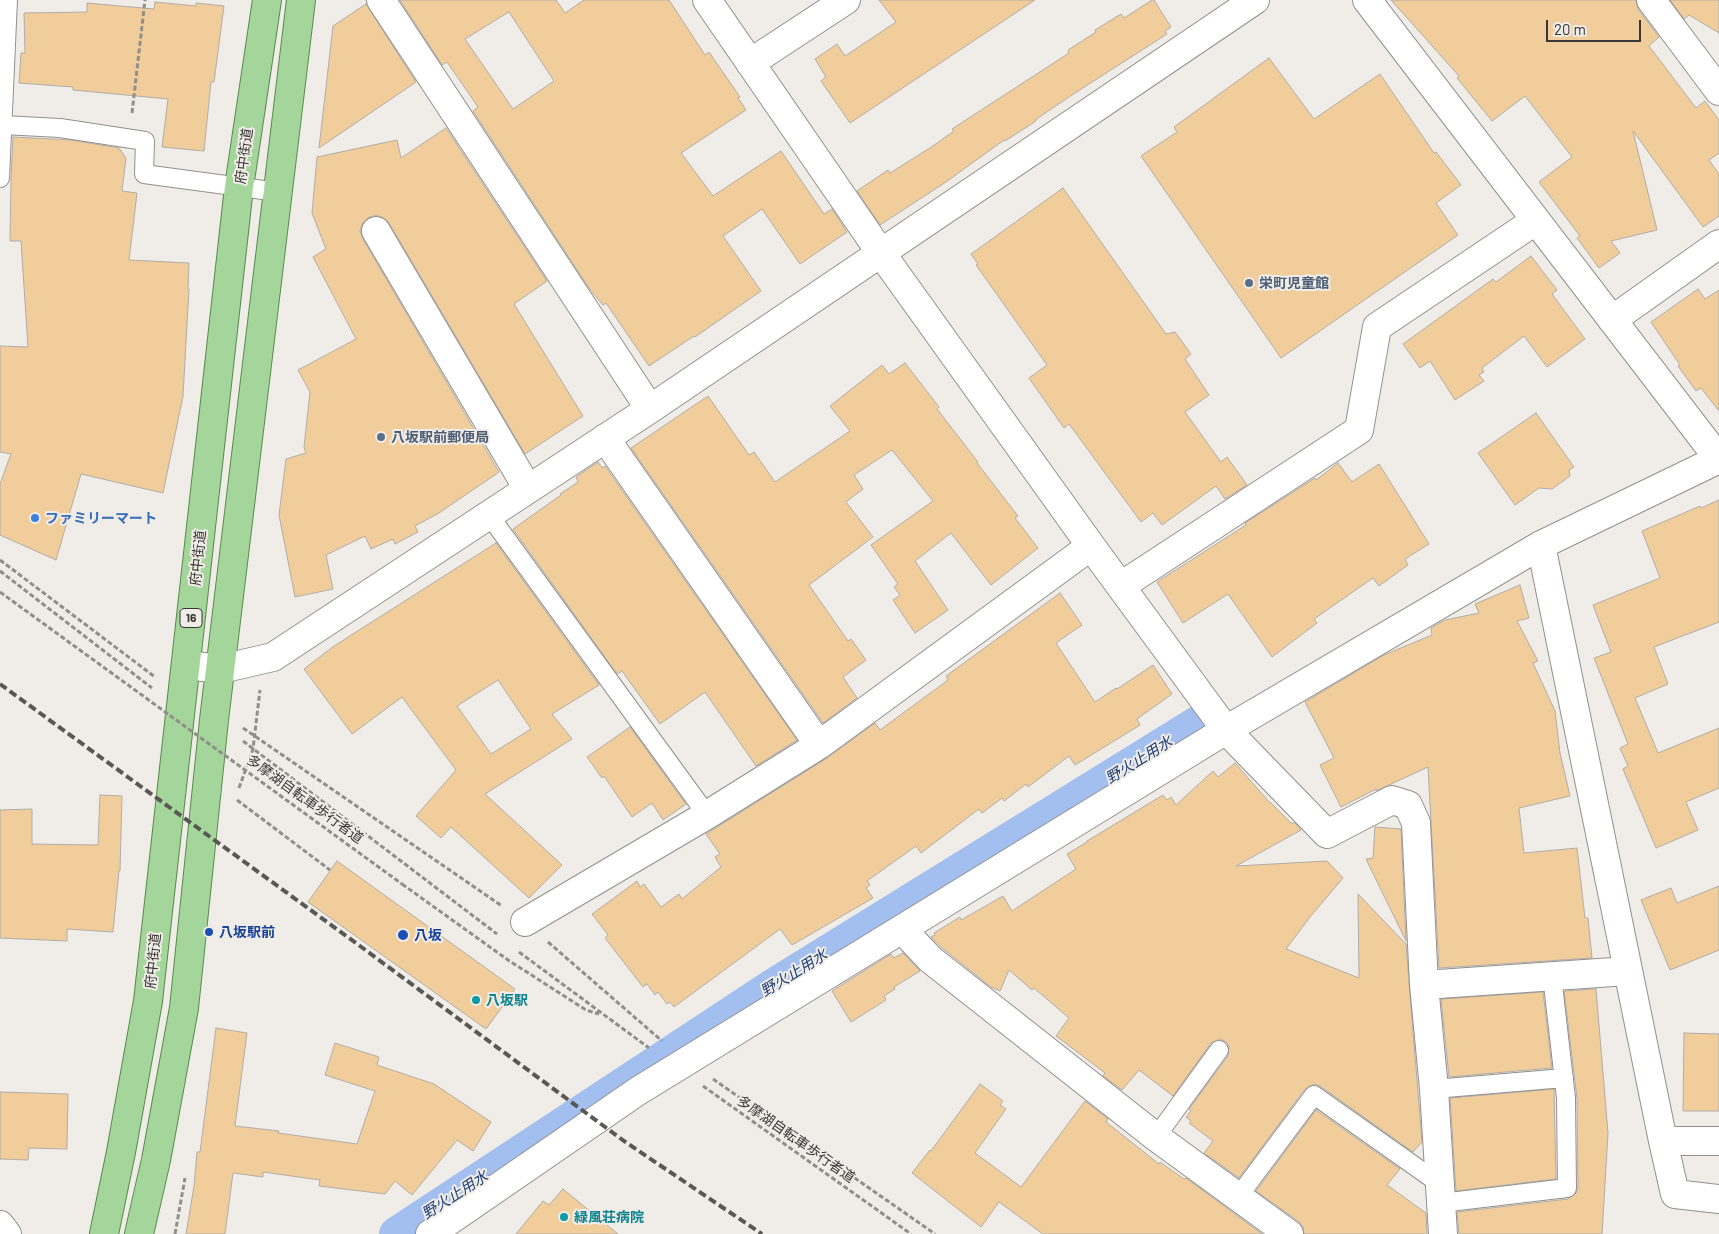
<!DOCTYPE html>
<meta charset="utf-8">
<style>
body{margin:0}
#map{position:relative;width:1719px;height:1234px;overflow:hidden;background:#f0ece7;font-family:Barlow,sans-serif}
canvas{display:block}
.scale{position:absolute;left:1546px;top:20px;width:95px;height:22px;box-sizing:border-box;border:2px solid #393836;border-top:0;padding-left:6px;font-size:15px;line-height:18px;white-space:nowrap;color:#393836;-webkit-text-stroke:4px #f0ece7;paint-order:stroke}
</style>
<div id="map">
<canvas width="1719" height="1234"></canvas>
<div class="scale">20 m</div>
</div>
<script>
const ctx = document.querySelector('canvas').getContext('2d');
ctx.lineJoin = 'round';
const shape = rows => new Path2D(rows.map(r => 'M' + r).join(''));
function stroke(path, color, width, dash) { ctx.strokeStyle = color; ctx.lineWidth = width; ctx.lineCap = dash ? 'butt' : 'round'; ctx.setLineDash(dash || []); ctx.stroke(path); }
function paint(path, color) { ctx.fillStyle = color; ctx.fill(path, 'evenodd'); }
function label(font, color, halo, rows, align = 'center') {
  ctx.font = font + ' Barlow,"Noto Sans JP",sans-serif'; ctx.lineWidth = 4; ctx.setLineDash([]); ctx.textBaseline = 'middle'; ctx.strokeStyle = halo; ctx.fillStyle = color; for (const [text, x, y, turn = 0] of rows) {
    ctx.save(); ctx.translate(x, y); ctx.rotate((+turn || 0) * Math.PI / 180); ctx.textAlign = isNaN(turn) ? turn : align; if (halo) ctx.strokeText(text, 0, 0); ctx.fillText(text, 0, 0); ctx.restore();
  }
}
stroke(shape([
 [396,1234,774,985,1199,722]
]), '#a2bff0', 34);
const building = shape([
 [400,0,556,0,565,13,584,0,669,0,705,55,709,52,740,97,738,98,746,110,681,153,713,196,781,151,824,214,832,209,847,232,800,264,762,209,723,236,761,291,695,337,694,336,649,366,606,303,603,305,589,288,473,111,478,107,447,62,442,65,400,0],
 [509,12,554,81,513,109,465,39,509,12],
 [879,0,1035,0,850,123,821,81,826,77,815,59,837,44,845,56,896,22,879,0],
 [1152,0,1154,0,1171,27,1165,31,1167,34,1075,93,1035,120,1036,121,1005,141,1004,140,946,182,880,225,857,191,888,170,890,173,933,146,954,131,952,129,1069,53,1068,50,1096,32,1095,30,1121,14,1124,18,1152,0],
 [1391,0,1636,0,1638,9,1659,37,1649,46,1696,108,1705,101,1719,120,1719,153,1709,160,1719,174,1719,216,1703,227,1633,131,1657,230,1611,241,1620,253,1599,268,1577,238,1580,236,1539,182,1572,157,1525,96,1492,121,1457,78,1459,76,1391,0],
 [1670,0,1719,0,1719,33,1689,15,1684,19,1670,0],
 [155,2,196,6,196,3,224,6,214,82,211,82,204,151,162,147,168,99,73,90,73,87,19,83,21,53,25,53,24,13,87,12,87,3,154,9,155,2],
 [366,4,416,82,319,148,333,26,366,4],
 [1269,58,1314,119,1380,74,1434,153,1436,152,1461,185,1436,203,1458,235,1281,358,1141,156,1177,132,1174,127,1269,58],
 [446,128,547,281,514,304,583,416,525,454,389,223,384,218,376,215,368,218,362,224,360,231,363,239,499,472,439,513,415,526,418,532,395,544,393,539,371,549,365,536,326,555,333,589,295,597,279,515,286,459,306,453,304,447,310,392,298,370,356,339,313,257,326,249,312,213,317,157,397,140,401,158,446,128],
 [13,137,71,140,119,148,126,158,122,191,137,193,129,260,189,263,188,289,189,289,183,396,163,493,81,474,56,560,0,535,0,484,11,454,0,452,0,346,28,347,21,241,10,241,11,179,13,137],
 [1063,188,1166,334,1175,332,1191,354,1185,359,1209,395,1185,412,1221,462,1227,457,1247,485,1225,499,1216,486,1162,525,1153,513,1141,522,1069,424,1064,428,1029,378,1047,365,976,265,978,264,971,254,1063,188],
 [1531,256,1557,290,1552,294,1585,339,1547,367,1524,336,1482,368,1484,372,1479,375,1484,381,1455,400,1430,361,1420,368,1403,344,1493,279,1496,282,1531,256],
 [1698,289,1705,299,1719,290,1719,411,1701,388,1696,391,1678,366,1680,365,1651,322,1698,289],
 [905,363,939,407,937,409,978,462,977,463,1018,516,1015,518,1038,548,991,585,951,533,915,561,948,610,915,633,893,600,900,595,894,587,898,584,871,545,933,501,892,450,854,475,863,489,846,502,873,537,809,585,848,641,851,639,866,660,843,677,857,698,823,723,631,448,708,396,749,455,754,452,775,482,850,431,830,406,882,365,889,374,905,363],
 [1536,413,1574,467,1569,470,1570,476,1552,489,1539,488,1515,505,1478,453,1536,413],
 [598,462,602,468,605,466,797,740,756,766,705,692,660,724,622,671,617,674,513,529,561,495,560,494,578,482,576,477,598,462],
 [1338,463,1352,482,1379,464,1429,544,1405,559,1408,565,1379,586,1373,578,1314,619,1317,623,1272,657,1228,594,1183,623,1157,582,1246,525,1245,523,1315,478,1316,480,1338,463],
 [1719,500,1719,622,1654,647,1668,684,1635,698,1658,753,1719,728,1719,788,1686,802,1698,830,1656,848,1623,769,1628,766,1620,748,1628,744,1594,658,1611,652,1593,605,1660,578,1642,531,1700,506,1701,508,1719,500],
 [496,543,599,685,552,714,572,739,485,794,562,865,529,898,451,827,441,838,416,816,456,770,402,697,352,734,304,669,334,646,496,543],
 [498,680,531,729,491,754,457,706,498,680],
 [1520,585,1529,618,1517,621,1538,661,1533,663,1555,711,1560,753,1570,796,1519,808,1524,853,1577,848,1585,918,1588,918,1592,958,1439,968,1428,767,1376,791,1376,789,1341,807,1320,765,1334,758,1305,702,1384,655,1432,635,1431,628,1445,620,1479,613,1475,604,1520,585],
 [1060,593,1082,625,1056,643,1095,702,1116,688,1117,689,1153,665,1172,694,1137,719,1140,725,1075,765,1069,756,1028,787,1026,784,1004,801,1002,798,982,813,979,809,921,853,916,846,867,881,870,885,866,888,873,898,792,945,780,929,674,1007,670,1002,667,1004,658,992,655,995,647,984,643,987,605,938,608,935,592,914,637,881,640,887,644,884,661,907,679,894,682,899,721,867,715,857,720,854,706,834,827,758,875,723,880,730,948,680,946,676,1060,593],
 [630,727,686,804,663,820,652,803,632,817,604,776,602,778,587,757,630,727],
 [1235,763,1270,803,1270,802,1291,823,1295,823,1301,830,1236,866,1327,861,1343,878,1310,917,1286,949,1359,978,1358,894,1406,944,1422,1142,1413,1152,1320,1086,1315,1084,1305,1089,1239,1178,1204,1153,1213,1141,1189,1123,1191,1121,1186,1117,1191,1111,1189,1109,1228,1056,1229,1046,1226,1042,1220,1039,1211,1043,1173,1096,1139,1070,1122,1090,1103,1076,1105,1073,1056,1036,1069,1018,1034,988,1032,990,1009,970,1000,991,991,987,941,947,931,937,935,935,934,933,960,917,961,920,1003,896,1012,911,1076,869,1067,854,1087,842,1087,841,1163,795,1167,800,1171,797,1176,805,1213,771,1218,777,1235,763],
 [100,795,122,796,120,871,119,871,113,932,67,929,67,941,0,938,0,810,32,809,32,844,98,845,100,795],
 [1375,827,1401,829,1406,941,1366,859,1373,858,1375,827],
 [337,861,515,989,486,1029,308,902,337,861],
 [1719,886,1719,950,1670,970,1641,900,1671,888,1677,903,1719,886],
 [903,953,920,971,894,987,895,989,884,996,886,1000,851,1022,832,991,891,954,894,958,903,953],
 [1596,989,1608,1133,1602,1234,1459,1234,1457,1212,1568,1199,1576,1193,1578,1188,1577,1098,1564,991,1596,989],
 [1543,992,1552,1068,1449,1077,1441,999,1543,992],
 [216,1028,247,1033,235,1126,279,1131,278,1133,357,1144,375,1091,325,1075,335,1043,379,1057,377,1065,434,1084,491,1122,473,1151,457,1140,412,1195,395,1181,385,1194,319,1186,320,1180,263,1172,263,1177,233,1173,225,1234,186,1234,194,1186,197,1152,200,1152,216,1028],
 [1684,1033,1719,1034,1719,1111,1683,1111,1684,1033],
 [980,1084,1003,1101,1000,1105,1006,1109,975,1153,1021,1187,1085,1101,1108,1119,1106,1122,1159,1164,1160,1162,1184,1179,1186,1178,1262,1234,1043,1234,999,1202,981,1227,912,1173,930,1150,931,1151,980,1084],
 [1554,1089,1556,1179,1456,1191,1450,1098,1554,1089],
 [0,1092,68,1094,67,1149,29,1148,28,1160,0,1159,0,1092],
 [1316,1110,1400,1169,1387,1185,1426,1213,1427,1234,1304,1234,1303,1227,1298,1221,1256,1191,1316,1110],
 [563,1189,618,1234,516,1234,543,1201,549,1205,563,1189]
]);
paint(building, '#f1cd9b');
stroke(building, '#b0ada8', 1);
const lane = shape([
 [3,125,60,128,145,141,144,174,278,192],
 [0,178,8,0],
 [489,515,707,815],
 [1434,1089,1564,1078],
 [1156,1137,1219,1050],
 [1238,1197,1314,1095,1440,1184],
 [1441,1203,1567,1188,1566,1098,1552,976]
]);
const street = shape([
 [381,0,650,409],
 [707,0,881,253,1091,546,1226,730,1327,834,1392,800,1408,805,1416,823,1424,985,1434,1089,1443,1234],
 [1367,0,1719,459],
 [1651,0,1719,91],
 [750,63,846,0],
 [376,231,528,489],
 [1612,320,1719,244],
 [605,438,819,745],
 [1541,545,1663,1141,1719,1141],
 [1121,586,1359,430,1377,327,1535,221],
 [186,665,221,669,273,657,650,409,1255,0],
 [525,922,707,815,819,745,1091,546],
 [902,929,930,959,1156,1137,1289,1234],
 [1424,985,1628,971],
 [1663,1141,1675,1194,1719,1199],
 [0,1225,7,1234],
 [430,1234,638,1091,1226,730,1541,545,1719,459]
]);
const primary = shape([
 [104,1234,121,1152,148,1001,239,187,267,0],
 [139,1234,156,1160,184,1008,214,720,301,0]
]);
stroke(lane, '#93908c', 20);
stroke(street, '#93908c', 30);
stroke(primary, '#578c4d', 30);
stroke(shape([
 [132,113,145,0],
 [0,560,155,677],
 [0,571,152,688],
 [243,728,502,906],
 [243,741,497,934],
 [239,788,253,749,260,690],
 [237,800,330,870],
 [402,884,508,960,586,1010,599,1014],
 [548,942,662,1041],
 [519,952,649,1048],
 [713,1079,935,1234],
 [703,1086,911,1234],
 [175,1234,185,1178]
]), '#918f8b', 3, [5, 2.5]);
stroke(lane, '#fff', 18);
stroke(street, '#fff', 28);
stroke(primary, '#a4d59b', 28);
stroke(shape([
 [0,684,360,946,624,1141,762,1234]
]), '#595855', 4, [8, 4]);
stroke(shape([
 [0,592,402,884]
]), '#918f8b', 3, [5, 2.5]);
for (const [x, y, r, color] of [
 [1249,283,5,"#5c6f8a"],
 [381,437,5,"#5c6f8a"],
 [35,518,5,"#3f7fe0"],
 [209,932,5,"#1a4fb4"],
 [403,935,6,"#1a4fb4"],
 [476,1000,5,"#0f9aa8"],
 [564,1217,5,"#0f9aa8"]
]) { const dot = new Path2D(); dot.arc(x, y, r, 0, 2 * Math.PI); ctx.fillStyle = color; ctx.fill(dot); stroke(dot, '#f0ece7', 2); }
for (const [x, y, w] of [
 [191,618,22]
]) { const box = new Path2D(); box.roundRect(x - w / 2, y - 9.5, w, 19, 4); ctx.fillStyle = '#f0ece7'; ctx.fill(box); stroke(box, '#393836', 1); }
label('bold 12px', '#393836', null, [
 ["16",191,618]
]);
label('14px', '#393836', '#f0ece7', [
 ["府中街道",244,156,-82],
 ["府中街道",198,558,-84],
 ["多摩湖自転車歩行者道",305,799,36],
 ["府中街道",153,961,-84],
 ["多摩湖自転車歩行者道",796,1139,35]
]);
label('bold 14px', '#4e5e75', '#f0ece7', [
 ["栄町児童館",1259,283],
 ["八坂駅前郵便局",391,437]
], 'left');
label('bold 14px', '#366cbe', '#f0ece7', [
 ["ファミリーマート",45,518]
], 'left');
label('bold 14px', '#164399', '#f0ece7', [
 ["八坂駅前",219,932],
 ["八坂",414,935]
], 'left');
label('bold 14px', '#0d838f', '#f0ece7', [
 ["八坂駅",486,1000],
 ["緑風荘病院",574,1217]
], 'left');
label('italic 15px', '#1d3d77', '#f0ece7', [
 ["野火止用水",1139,760,-32],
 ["野火止用水",794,973,-32],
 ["野火止用水",455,1195,-33]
]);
</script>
